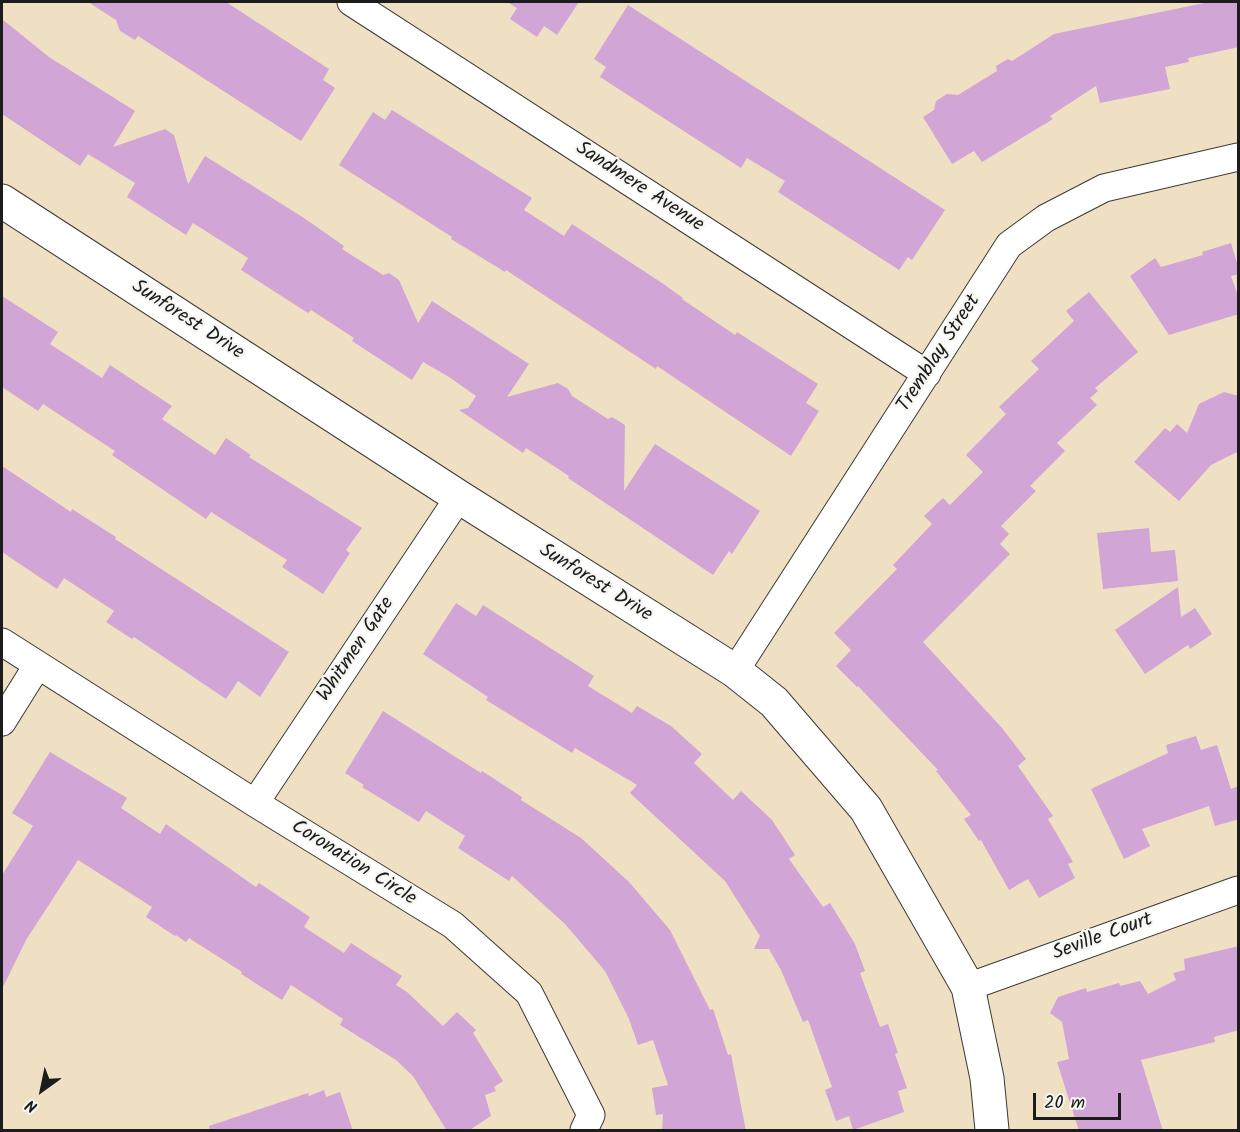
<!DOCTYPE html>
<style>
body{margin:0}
#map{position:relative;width:1240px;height:1132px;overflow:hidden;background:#f0e0c3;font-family:Kalam,sans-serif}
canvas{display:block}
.frame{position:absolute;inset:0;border:3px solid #1c1c1c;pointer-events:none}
.north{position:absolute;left:12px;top:1060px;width:60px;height:60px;-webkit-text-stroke:4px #f6f6f2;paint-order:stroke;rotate:213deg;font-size:16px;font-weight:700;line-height:24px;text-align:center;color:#1c1c1c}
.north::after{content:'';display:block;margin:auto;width:21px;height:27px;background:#1c1c1c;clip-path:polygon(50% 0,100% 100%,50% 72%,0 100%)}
.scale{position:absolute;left:1033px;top:1093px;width:88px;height:27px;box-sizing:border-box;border:3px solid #1c1c1c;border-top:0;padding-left:8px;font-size:18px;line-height:21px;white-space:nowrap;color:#1c1c1c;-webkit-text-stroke:4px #f6f6f2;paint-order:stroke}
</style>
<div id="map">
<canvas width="1240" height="1132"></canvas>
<div class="frame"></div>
<div class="north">N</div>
<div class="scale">20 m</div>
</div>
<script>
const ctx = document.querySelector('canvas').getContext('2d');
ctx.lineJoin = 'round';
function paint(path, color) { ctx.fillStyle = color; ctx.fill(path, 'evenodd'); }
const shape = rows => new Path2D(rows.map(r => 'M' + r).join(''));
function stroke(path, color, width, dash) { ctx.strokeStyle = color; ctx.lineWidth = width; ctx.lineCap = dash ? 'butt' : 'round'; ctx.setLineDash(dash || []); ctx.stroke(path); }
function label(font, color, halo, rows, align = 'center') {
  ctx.font = font + ' Kalam,sans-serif'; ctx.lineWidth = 4.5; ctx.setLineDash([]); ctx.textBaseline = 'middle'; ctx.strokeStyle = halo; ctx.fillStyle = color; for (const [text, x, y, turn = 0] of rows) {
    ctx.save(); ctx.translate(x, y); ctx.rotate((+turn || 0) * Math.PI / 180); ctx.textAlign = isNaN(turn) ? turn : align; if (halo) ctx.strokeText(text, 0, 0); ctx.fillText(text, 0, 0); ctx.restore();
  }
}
paint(shape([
 [88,2,226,2,329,69,323,80,335,88,301,141,138,36,135,40,120,31,116,20],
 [507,2,579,2,557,35,544,26,537,37,510,19,517,8],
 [1209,2,1239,2,1239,47,1188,58,1189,62,1165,67,1170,89,1100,103,1096,86,1050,116,1053,119,982,162,974,151,952,164,923,117,934,110,936,101,947,94,958,95,997,71,996,66,1008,59,1012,61,1054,34],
 [628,5,945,210,912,260,908,257,899,270,778,192,785,181,747,158,741,168,600,77,606,67,594,59],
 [2,19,49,57,135,111,113,147,165,129,174,135,188,184,205,156,304,218,344,246,342,249,383,275,389,273,399,280,418,323,432,301,529,364,507,397,558,383,568,389,572,396,608,419,612,417,625,425,624,491,655,444,760,511,732,554,729,551,713,575,568,478,569,476,526,448,523,453,459,410,468,408,476,396,449,377,423,362,412,380,352,341,354,338,311,310,308,313,241,270,248,258,193,223,186,235,127,197,135,183,88,154,80,166,2,114],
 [392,110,532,198,524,210,564,236,572,224,662,283,683,298,682,299,735,335,737,332,818,384,806,403,819,411,791,456,657,366,656,369,506,270,505,272,451,239,452,237,339,165,373,112,385,120],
 [1231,243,1239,270,1239,274,1231,276,1239,299,1239,314,1169,335,1130,276,1155,258,1161,267,1203,255,1202,252],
 [1089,292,1138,352,1095,388,1098,391,1090,398,1097,405,1057,443,1065,451,1030,486,1036,491,1001,526,1009,534,1000,544,1010,554,923,642,1002,728,1026,759,1018,766,1053,816,1048,819,1073,862,1068,864,1075,878,1039,898,1028,879,1009,890,981,840,979,841,964,819,971,815,936,771,938,770,858,686,857,687,836,666,851,650,834,633,897,569,893,565,932,524,924,516,943,498,950,505,983,472,966,455,1006,414,999,407,1039,369,1031,361,1074,321,1066,311],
 [2,296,58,332,50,344,102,378,110,365,172,406,162,419,215,455,226,438,251,455,249,457,362,528,346,550,350,553,323,594,282,567,287,560,211,512,206,519,112,455,115,451,43,404,38,411,2,387],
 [1224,392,1239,396,1239,451,1211,465,1179,501,1134,462,1165,428,1170,432,1177,424,1187,433,1199,404],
 [2,466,71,512,72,509,116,537,115,539,289,652,260,697,238,681,226,699,134,637,132,639,106,622,114,611,64,578,57,589,2,552],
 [1149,528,1151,552,1175,550,1178,581,1103,589,1097,533],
 [1178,587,1181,617,1195,608,1212,634,1190,649,1188,645,1145,674,1115,630],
 [456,603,476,616,483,605,594,676,588,686,632,713,637,706,671,726,702,754,694,763,733,800,741,791,772,820,795,855,789,859,823,907,830,903,855,944,865,971,860,973,880,1027,888,1024,898,1053,895,1054,907,1088,898,1091,904,1112,853,1130,849,1116,836,1121,825,1090,832,1087,808,1020,803,1022,781,970,769,949,754,949,760,936,725,881,630,793,637,785,575,748,572,753,486,700,488,697,423,654],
 [383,711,481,773,482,771,522,797,521,800,581,838,629,882,670,930,710,1010,713,1009,728,1055,731,1054,746,1131,662,1131,663,1114,656,1115,652,1088,668,1085,653,1040,638,1045,629,1019,605,971,565,924,512,876,509,881,458,848,465,836,426,811,419,822,362,787,364,785,345,773],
 [1196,736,1201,750,1217,745,1231,789,1239,786,1239,819,1215,826,1209,806,1142,829,1150,846,1124,859,1091,789,1168,753,1166,745],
 [50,752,127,798,121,808,160,834,166,824,256,887,259,883,310,917,304,927,344,953,351,943,402,976,396,985,407,992,443,1026,457,1012,476,1030,473,1033,503,1081,494,1087,496,1091,485,1095,491,1116,468,1131,447,1131,413,1076,396,1060,340,1025,343,1019,291,985,282,1000,241,974,242,972,189,938,186,942,176,935,175,936,146,917,152,907,78,860,26,940,2,989,2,875,33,826,12,813],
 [1239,946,1239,1030,1214,1037,1215,1042,1141,1060,1163,1131,1079,1131,1057,1062,1069,1059,1062,1022,1050,1013,1058,997,1086,988,1087,992,1119,983,1120,986,1140,981,1148,994,1176,980,1173,973,1185,970,1184,959],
 [324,1090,326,1097,340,1092,353,1131,210,1131,209,1126,308,1093,309,1096]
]), '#d1a5d5');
const minor = shape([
 [351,2,927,374],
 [2,642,255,803,453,925,529,993,591,1115,584,1130],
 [735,671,1009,245,1046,218,1104,188,1238,157],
 [2,722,37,666],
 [255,803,459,497],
 [968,987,1238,890]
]);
const tertiary = shape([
 [2,201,459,497,735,671,774,702,866,809,968,987,987,1078,992,1130]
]);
stroke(minor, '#3c3935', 29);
stroke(tertiary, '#3c3935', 35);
stroke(minor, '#fff', 27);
stroke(tertiary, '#fff', 33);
label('20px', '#1c1c1c', '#f6f6f2', [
 ["Sandmere Avenue",639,188,33],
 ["Sunforest Drive",187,321,33],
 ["Tremblay Street",940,354,-57],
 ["Sunforest Drive",595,584,32],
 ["Whitmen Gate",357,650,-56],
 ["Coronation Circle",353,864,32],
 ["Seville Court",1103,938,-20]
]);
</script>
